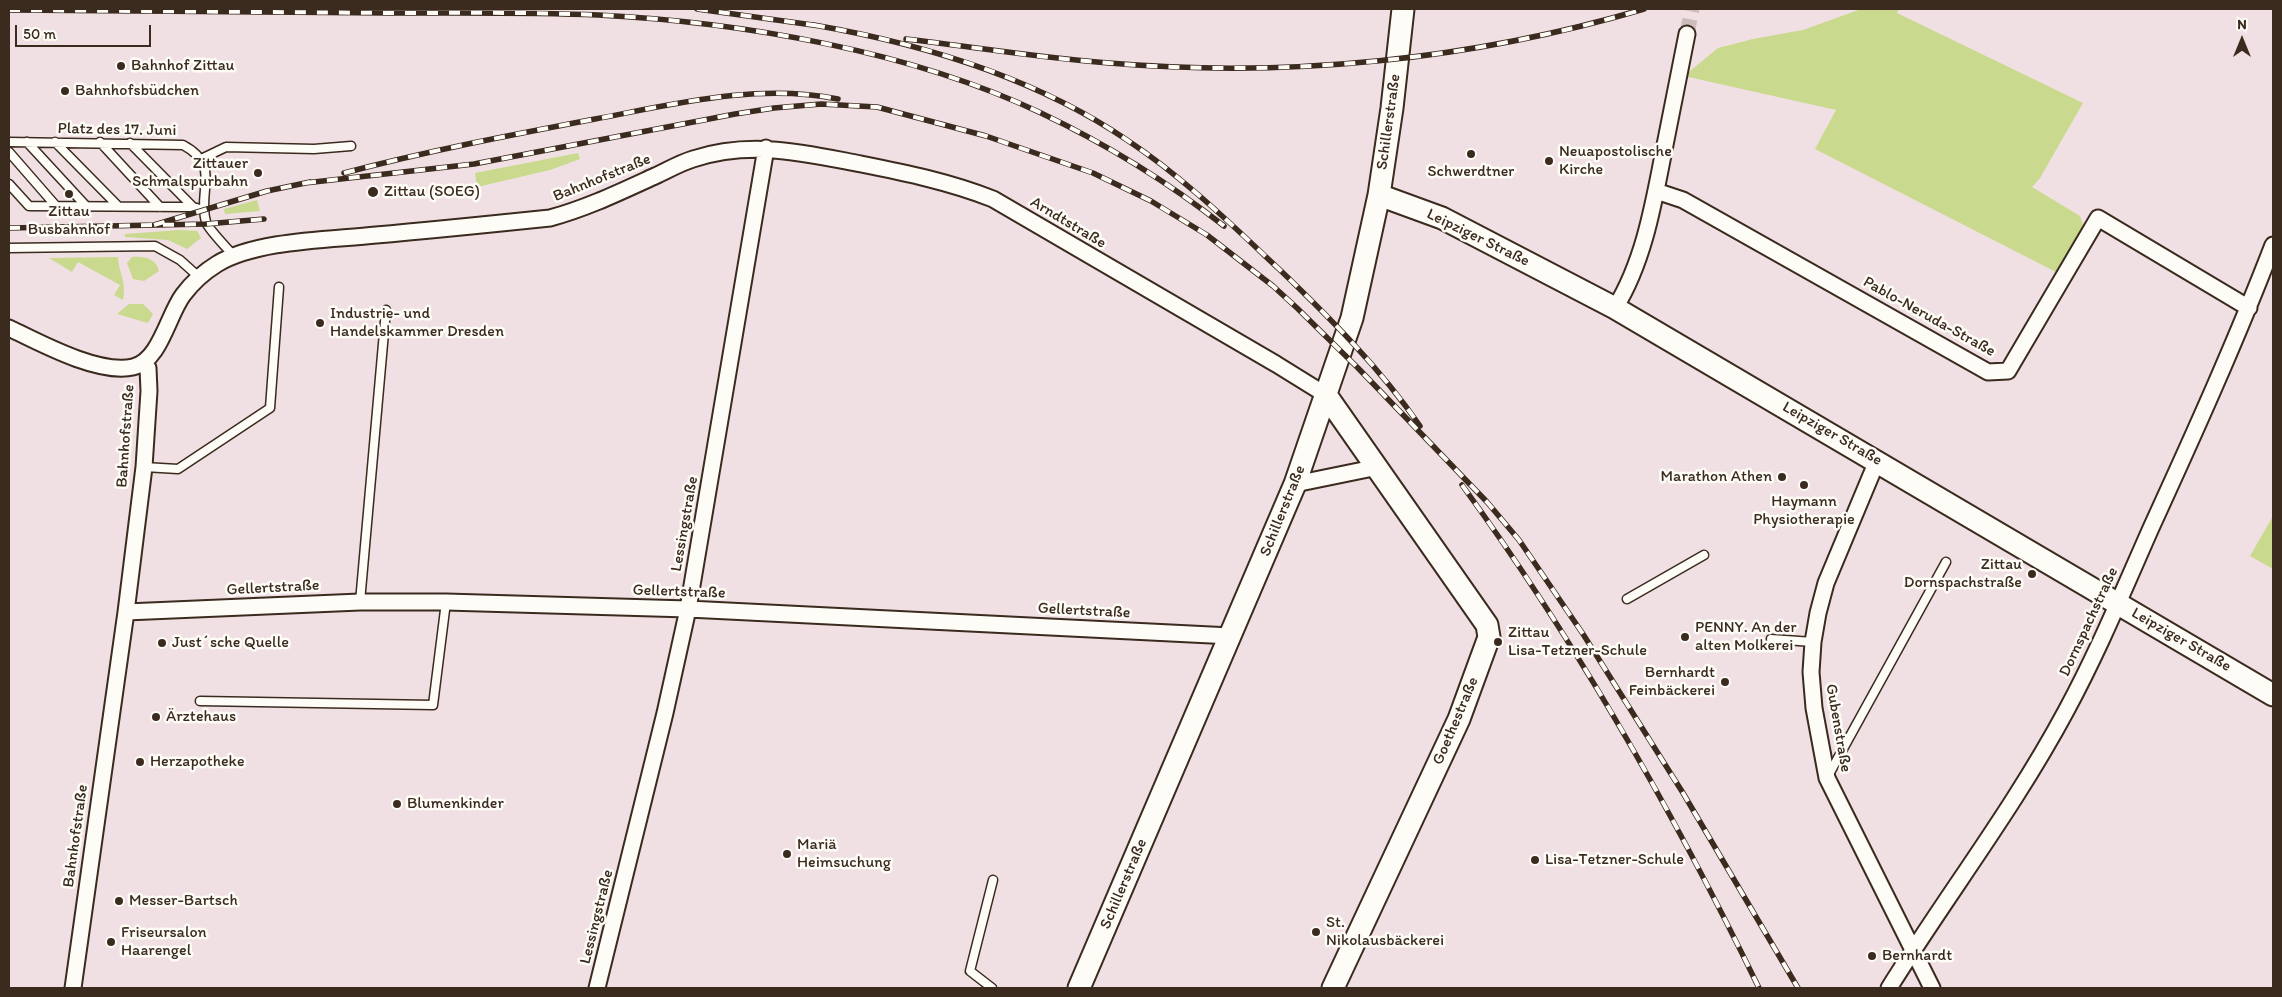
<!DOCTYPE html>
<html>
<head>
<meta charset="utf-8">
<style>
	body { margin:0 }
	#map { position:relative; width:2282px; height:997px; overflow:hidden; background:#f1e0e3; font-family:Itim,sans-serif }
	canvas { display:block }
	.frame { position:absolute; inset:0; border:10px solid #3b2a1e; pointer-events:none }
	.north { position:absolute; left:2217px; top:15px; width:50px; height:50px; -webkit-text-stroke:4px #fdfcf7; paint-order:stroke; rotate:0deg; font-size:14px; font-weight:700; line-height:20px; text-align:center; color:#3b2a1e }
	.north::after { content:''; display:block; margin:auto; width:18px; height:22px; background:#3b2a1e; clip-path:polygon(50% 0,100% 100%,50% 72%,0 100%) }
	.scale { position:absolute; left:15px; top:25px; width:136px; height:22px; box-sizing:border-box; border:2px solid #3b2a1e; border-top:0; padding-left:6px; font-size:15px; line-height:18px; white-space:nowrap; color:#3b2a1e; -webkit-text-stroke:4px #fdfcf7; paint-order:stroke }
</style>
</head>
<body>
<div id="map">
<canvas width="2282" height="997"></canvas>
<div class="frame"></div>
<div class="north">N</div>
<div class="scale">50 m</div>
</div>
<script>
const g = document.querySelector('canvas').getContext('2d');
g.lineJoin = 'round';
function fill(path, color) { g.fillStyle = color; g.fill(path, 'evenodd'); }
function trace(path, color, width, dash) { g.strokeStyle = color; g.lineWidth = width; g.lineCap = dash ? 'butt' : 'round'; g.setLineDash(dash || []); g.stroke(path); }
function drawText(font, color, halo, rows, align = 'center') {
  g.font = font + ' Itim,sans-serif'; g.lineWidth = 5; g.setLineDash([]); g.textBaseline = 'middle'; g.strokeStyle = halo; g.fillStyle = color; for (const [text, x, y, turn = 0] of rows) {
    g.save(); g.translate(x, y); g.rotate((+turn || 0) * Math.PI / 180); g.textAlign = isNaN(turn) ? turn : align; if (halo) g.strokeText(text, 0, 0); g.fillText(text, 0, 0); g.restore();
  }
}
const green = new Path2D(`
	M1861 9H1899L1897 13 2083 103 2040 178 2032 187 2080 216 2085 230 2058 273 1815 149 1836 110 1684 76 1718 48 1753 39 1803 30Z
	M578 153 580 159 550 170 477 187 475 173Z
	M257 200 260 211 225 214 224 209Z
	M179 230 197 231 201 238 187 249 168 240 125 237V234Z
	M118 257C119 274 127 283 123 300L114 295 120 285 78 262 72 272 49 258Z
	M132 257C144 256 156 258 159 271L144 281 133 279 127 263Z
	M129 304H143L153 314 148 323 117 314Z
	M2273 516V569L2250 556Z`);
const minorTunnel = new Path2D(`
	M1687 34 1692 9`);
const service = new Path2D(`
	M9 142 183 145C222 166 197 190 206 222 209 230 227 248 233 255
	M27 142 86 206
	M55 142 118 206
	M100 142 160 207
	M130 143 193 207
	M9 152 56 206
	M201 159 226 147 314 149 351 146
	M9 184 29 206 193 207 204 210
	M9 248 155 246 180 260 199 277
	M144 467 178 469 270 408 279 287
	M1627 599 1704 555
	M360 602 386 310
	M1771 639 1813 642
	M200 701 433 705 446 602
	M1828 776 1946 562
	M992 988 970 971 993 880`);
const minor = new Path2D(`
	M1656 191 1683 200 1988 372 2008 371 2098 218 2249 308
	M1615 308C1643 263 1653 207 1663 155 1671 115 1679 74 1687 34
	M9 328C40 343 99 375 133 367 160 361 168 315 183 295 192 283 204 272 217 264 257 240 329 240 376 235 434 230 492 224 550 218 587 208 620 192 655 176 668 170 680 163 693 159 752 140 803 153 861 164 906 173 950 182 993 199L1276 364 1326 395
	M1877 461 1826 583 1818 613 1813 642 1811 672 1814 708 1827 778 1932 988
	M1295 484 1378 467
	M126 612 360 602H446L688 609 1231 636
	M73 988 126 612 144 467 149 391 148 368 145 363
	M597 988 665 713 688 609 766 148
	M1889 988C1947 895 2014 808 2066 711 2098 652 2124 589 2151 528 2194 434 2236 341 2273 245`);
const secondary = new Path2D(`
	M1379 195 1442 218 1615 308 2273 695
	M1326 395 1487 625 1489 637 1459 719 1333 988
	M1079 988 1295 484 1352 318 1379 195 1392 108 1403 9`);
const rail = new Path2D(`
	M697 9 820 26
	M9 10C136 11 262 12 389 13 459 13 529 12 598 15 741 22 911 51 1041 113 1106 144 1168 182 1224 226
	M814 25C924 44 1034 77 1127 140 1183 177 1231 224 1279 269 1330 318 1380 368 1420 426
	M906 39C974 47 1041 58 1109 63 1288 78 1472 60 1644 9
	M344 173C427 151 511 135 595 119 675 104 757 83 838 99
	M305 183 474 164 735 114 774 108 821 104 877 107 986 136 1093 173 1151 201 1207 235 1273 286 1297 308 1358 368 1487 502 1519 540 1583 634 1683 793 1798 988
	M154 225 267 191 310 182
	M9 228 206 224 264 219
	M1462 485C1577 643 1674 813 1759 988`);
const markers = [
	[121,66,5,"#3b2a1e"],
	[65,91,5,"#3b2a1e"],
	[1471,154,5,"#3b2a1e"],
	[1549,161,5,"#3b2a1e"],
	[258,173,5,"#3b2a1e"],
	[373,192,6,"#3b2a1e"],
	[69,194,5,"#3b2a1e"],
	[320,323,5,"#3b2a1e"],
	[1782,477,5,"#3b2a1e"],
	[1804,485,5,"#3b2a1e"],
	[2032,574,5,"#3b2a1e"],
	[1685,637,5,"#3b2a1e"],
	[1498,642,5,"#3b2a1e"],
	[162,643,5,"#3b2a1e"],
	[1725,682,5,"#3b2a1e"],
	[156,717,5,"#3b2a1e"],
	[140,762,5,"#3b2a1e"],
	[397,804,5,"#3b2a1e"],
	[787,854,5,"#3b2a1e"],
	[1535,860,5,"#3b2a1e"],
	[119,901,5,"#3b2a1e"],
	[1316,932,5,"#3b2a1e"],
	[111,942,5,"#3b2a1e"],
	[1872,956,5,"#3b2a1e"]
];
const poiNames = [
	["Bahnhof Zittau",131,66],
	["Bahnhofsbüdchen",75,91],
	["Neuapostolische",1559,152],
	["Kirche",1559,170],
	["Zittauer",248,164,"right"],
	["Schmalspurbahn",248,182,"right"],
	["Schwerdtner",1471,172,"center"],
	["Zittau (SOEG)",384,192],
	["Zittau",69,212,"center"],
	["Busbahnhof",69,230,"center"],
	["Industrie- und",330,314],
	["Handelskammer Dresden",330,332],
	["Marathon Athen",1772,477,"right"],
	["Haymann",1804,502,"center"],
	["Physiotherapie",1804,520,"center"],
	["Zittau",2022,565,"right"],
	["Dornspachstraße",2022,583,"right"],
	["PENNY. An der",1695,628],
	["alten Molkerei",1695,646],
	["Zittau",1508,633],
	["Lisa-Tetzner-Schule",1508,651],
	["Just´sche Quelle",172,643],
	["Bernhardt",1715,673,"right"],
	["Feinbäckerei",1715,691,"right"],
	["Ärztehaus",166,717],
	["Herzapotheke",150,762],
	["Blumenkinder",407,804],
	["Mariä",797,845],
	["Heimsuchung",797,863],
	["Lisa-Tetzner-Schule",1545,860],
	["Messer-Bartsch",129,901],
	["St.",1326,923],
	["Nikolausbäckerei",1326,941],
	["Friseursalon",121,933],
	["Haarengel",121,951],
	["Bernhardt",1882,956]
];
const streetNames = [
	["Schillerstraße",1389,122,-82],
	["Platz des 17. Juni",117,130,1],
	["Bahnhofstraße",602,178,-22],
	["Arndtstraße",1068,223,31],
	["Leipziger Straße",1478,238,26],
	["Pablo-Neruda-Straße",1929,317,29],
	["Leipziger Straße",1832,434,30],
	["Bahnhofstraße",126,436,-86],
	["Schillerstraße",1283,511,-68],
	["Lessingstraße",685,524,-80],
	["Gellertstraße",273,588,-3],
	["Gellertstraße",679,592,2],
	["Gellertstraße",1084,611,3],
	["Dornspachstraße",2089,622,-65],
	["Leipziger Straße",2181,640,30],
	["Goethestraße",1456,721,-67],
	["Gubenstraße",1838,728,80],
	["Bahnhofstraße",76,836,-82],
	["Schillerstraße",1124,884,-67],
	["Lessingstraße",597,917,-76]
];
fill(green, '#c9d98d');
trace(minorTunnel, '#cdbcbc', 15, [15, 8]);
trace(service, '#3b2a1e', 11);
trace(minor, '#3b2a1e', 19);
trace(secondary, '#3b2a1e', 25);
trace(service, '#fdfcf7', 8);
trace(minor, '#fdfcf7', 15);
trace(secondary, '#fdfcf7', 21);
trace(rail, '#3b2a1e', 5.5);
trace(rail, '#fdfcf7', 4, [11]);
for (const [x, y, r, color] of markers) { const dot = new Path2D(); dot.arc(x, y, r, 0, 2 * Math.PI); g.fillStyle = color; g.fill(dot); trace(dot, '#fdfcf7', 2); }
drawText('16px', '#3b2a1e', '#fdfcf7', poiNames, 'left');
drawText('16px', '#3b2a1e', '#fdfcf7', streetNames);
</script>
</body>
</html>
